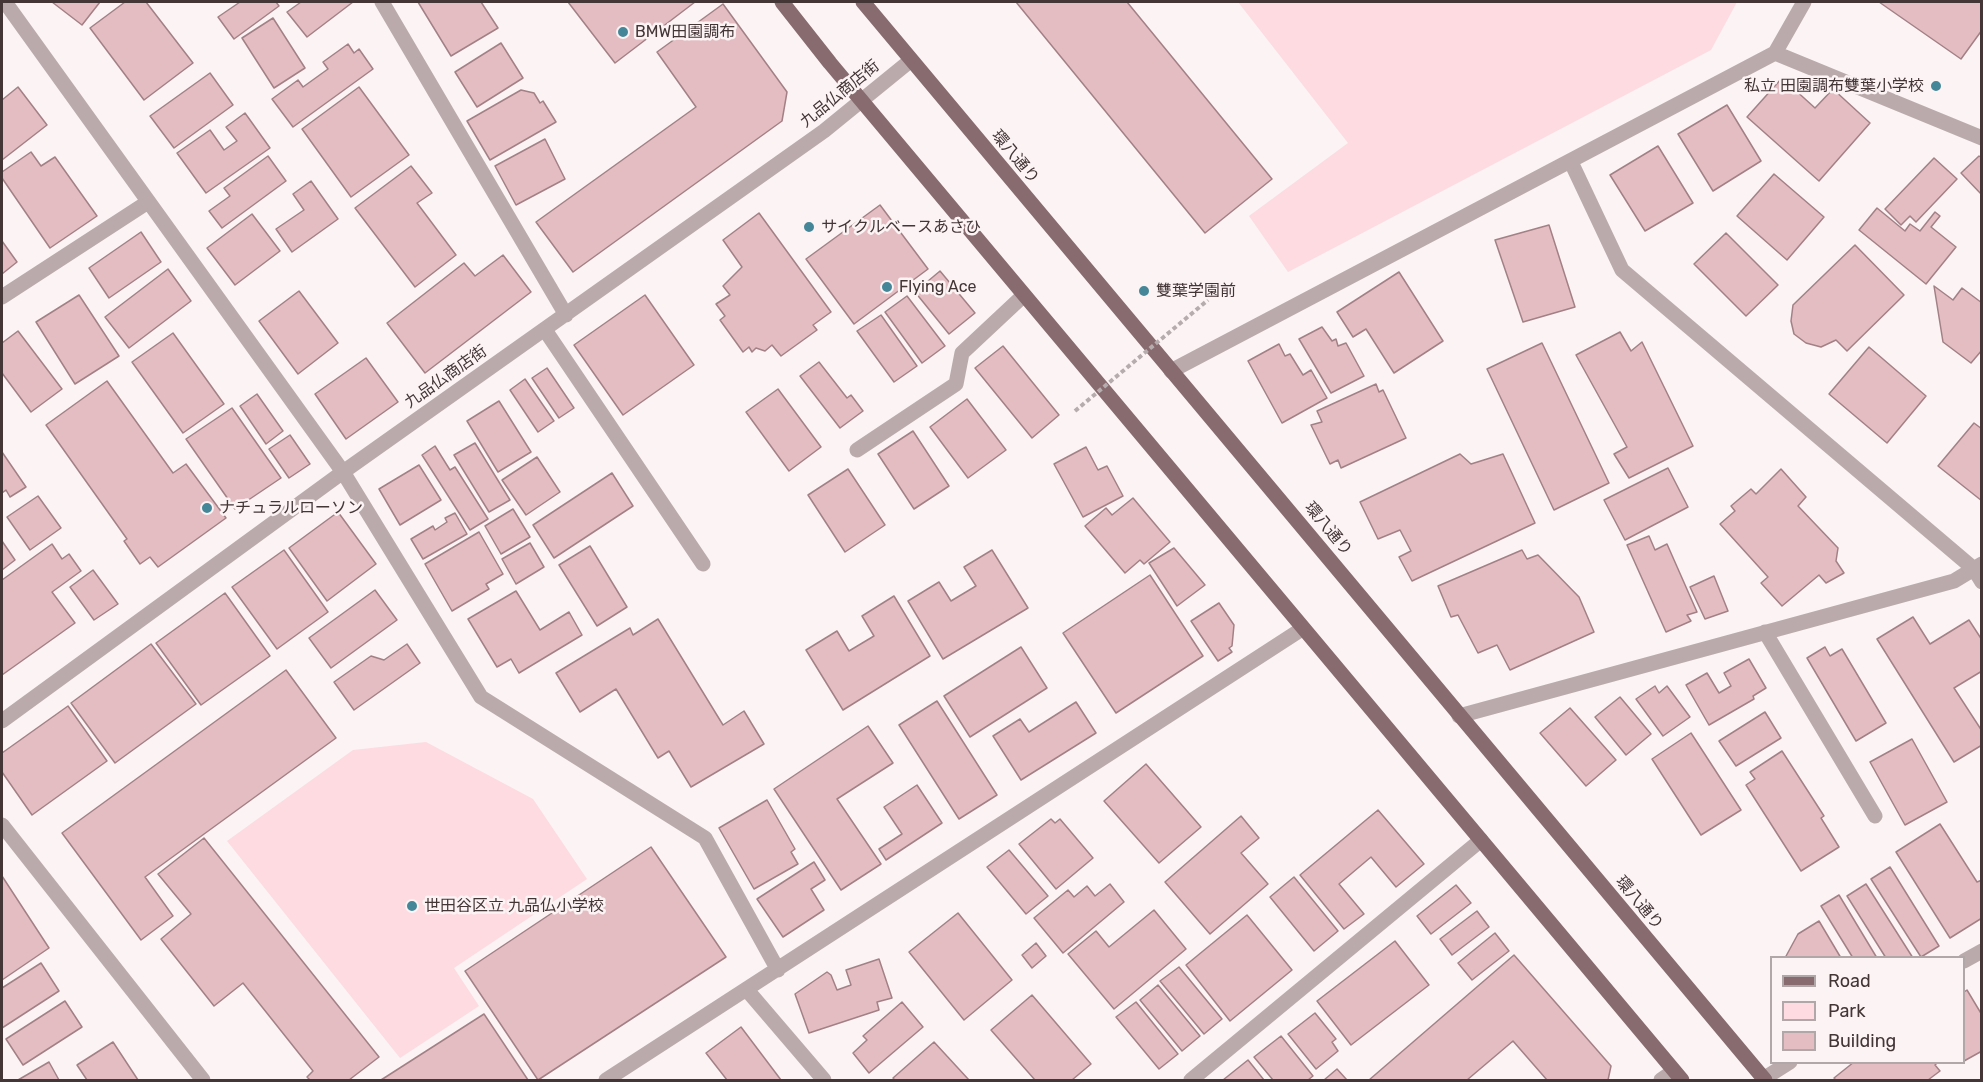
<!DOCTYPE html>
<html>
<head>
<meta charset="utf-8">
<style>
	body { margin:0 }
	#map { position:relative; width:1983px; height:1082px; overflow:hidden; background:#fbf3f4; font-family:Rubik,sans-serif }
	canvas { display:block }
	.frame { position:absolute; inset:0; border:3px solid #443537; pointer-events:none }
	.legend { position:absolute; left:1770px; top:956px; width:195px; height:108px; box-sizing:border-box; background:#fbf3f4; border:2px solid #b2a7a8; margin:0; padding:8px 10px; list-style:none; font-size:18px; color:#443537 }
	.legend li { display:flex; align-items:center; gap:12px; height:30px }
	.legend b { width:30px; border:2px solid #b2a7a8 }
</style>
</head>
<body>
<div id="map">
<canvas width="1983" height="1082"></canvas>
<div class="frame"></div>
<ul class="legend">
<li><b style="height:8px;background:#886b6f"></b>Road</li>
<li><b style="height:16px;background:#fddbe0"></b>Park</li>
<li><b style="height:16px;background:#e3bdc2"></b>Building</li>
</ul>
</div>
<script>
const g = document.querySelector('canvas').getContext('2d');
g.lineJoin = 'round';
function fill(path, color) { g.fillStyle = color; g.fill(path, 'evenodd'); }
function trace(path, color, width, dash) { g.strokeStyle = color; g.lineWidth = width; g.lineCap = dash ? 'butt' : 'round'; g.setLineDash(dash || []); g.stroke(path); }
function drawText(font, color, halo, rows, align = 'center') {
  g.font = font + ' Rubik,"Noto Sans JP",sans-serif'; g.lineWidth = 5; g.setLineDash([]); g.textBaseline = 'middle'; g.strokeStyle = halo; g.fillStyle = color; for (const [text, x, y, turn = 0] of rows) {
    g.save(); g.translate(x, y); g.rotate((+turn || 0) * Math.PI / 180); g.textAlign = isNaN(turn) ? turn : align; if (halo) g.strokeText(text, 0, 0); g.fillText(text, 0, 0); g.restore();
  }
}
const green = new Path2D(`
	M1238 2H1737L1711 50 1288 272 1249 216 1348 143Z
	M426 742 533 799 587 879 454 968 479 1006 400 1058 227 841 353 750Z`);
const building = new Path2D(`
	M52 2H100L82 25Z
	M125 2H146L193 63 144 100 90 28Z
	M240 2H276L279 6 234 39 218 17Z
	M301 2H353L307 37 287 12Z
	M418 2H481L498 28 451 56Z
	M568 2H695L615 63Z
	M1016 2H1127L1272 179 1205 233Z
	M1879 2H1982V30L1961 59Z
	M723 4 787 92 782 121 573 272 536 222 696 107 657 52Z
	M273 18 305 68 274 88 242 38Z
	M501 43 523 78 477 107 455 72Z
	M348 44 354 53 359 49 373 69 293 127 272 99 298 80 303 87 328 69 323 62Z
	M210 73 233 105 174 148 150 116Z
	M1782 78 1815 108 1833 89 1870 123 1819 181 1747 117Z
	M18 87 47 125 2 160V100Z
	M359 87 409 155 351 197 302 129Z
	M521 90 534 93 540 103 543 101 556 122 490 160 467 121Z
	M1727 105 1761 161 1713 191 1678 134Z
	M245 113 270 148 206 193 177 153 210 130 224 150 237 141 226 127Z
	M545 139 565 179 516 205 495 166Z
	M1658 146 1693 203 1645 231 1610 175Z
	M31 152 41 166 55 157 97 216 50 248 2 178V172Z
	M268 156 286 181 222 228 209 211 230 196 224 188Z
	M1979 156 1982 158V195L1961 173Z
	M1934 158 1957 179 1916 222 1910 216 1901 225 1885 209Z
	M411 166 432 193 417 203 456 255 415 287 355 208Z
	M1774 174 1824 217 1787 260 1737 216Z
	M311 181 338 219 292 252 276 229 304 210 293 194Z
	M880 205 928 269 854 324 806 259Z
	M1877 208 1905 231 1910 224 1920 231 1935 212 1940 216 1931 227 1956 247 1926 284 1859 230Z
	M759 213 831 312 813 325 817 330 781 356 772 345 765 351 756 348 752 352 749 347 743 352 720 320 725 316 716 304 730 295 723 286 742 267 723 240Z
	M252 214 280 251 235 285 207 248Z
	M1549 225 1575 307 1523 322 1495 240Z
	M141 232 161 262 109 298 89 268Z
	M1726 233 1778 285 1746 316 1694 264Z
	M2 241 17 262 2 274Z
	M1855 245 1904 295 1847 351 1836 340 1821 347 1806 343 1794 334 1791 321 1793 305Z
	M503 255 531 292 425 373 387 323 464 263 475 276Z
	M168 269 191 301 129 348 105 317Z
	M940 271 975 313 949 334 915 292Z
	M1399 272 1443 341 1394 373 1366 329 1353 337 1337 312Z
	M1934 286 1953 300 1962 288 1982 303V350L1971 363 1943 342Z
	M299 291 338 343 298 374 259 321Z
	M79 295 119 356 75 384 36 322Z
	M645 295 694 365 623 415 574 345Z
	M907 296 945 346 922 363 885 312Z
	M881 315 917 366 894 382 857 331Z
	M1322 327 1332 341 1336 339 1338 346 1346 343 1364 376 1331 393 1299 339Z
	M18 331 62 389 31 412 2 373V343Z
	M1620 332 1631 351 1642 342 1693 446 1629 478 1614 454 1627 447 1576 355Z
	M173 333 224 404 183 433 132 362Z
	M1542 343 1609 483 1554 510 1487 369Z
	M1279 344 1285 356 1290 354 1303 375 1311 370 1327 398 1282 423 1248 361Z
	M1003 346 1059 415 1032 438 975 368Z
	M1869 347 1926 396 1887 443 1829 394Z
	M366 358 398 402 346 439 315 394Z
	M819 362 847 398 851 395 863 411 840 428 800 376Z
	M547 368 574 408 559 418 532 378Z
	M525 379 554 421 538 432 510 390Z
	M107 381 173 473 186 464 226 518 158 567 150 557 140 564 124 541 127 539 46 425Z
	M1376 384 1379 392 1383 390 1406 438 1341 468 1338 460 1330 464 1311 425 1322 422 1317 411Z
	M778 389 821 447 789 471 746 412Z
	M257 394 283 431 266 444 240 406Z
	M967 399 1006 450 968 478 930 427Z
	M499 401 531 452 498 472 467 421Z
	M232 408 281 478 235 509 186 439Z
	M1974 423 1982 429V501L1938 466Z
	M913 431 949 486 914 509 878 454Z
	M290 435 310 464 289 478 269 449Z
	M475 443 510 500 489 512 454 455Z
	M435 446 450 470 455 467 488 519 470 530 422 455Z
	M1086 447 1098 470 1107 466 1123 496 1083 517 1054 464Z
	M2 452 26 487 10 497 6 490 2 493Z
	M1460 454 1471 464 1503 454 1535 523 1412 581 1399 557 1411 551 1400 530 1378 539 1360 502Z
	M537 457 560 492 526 515 502 480Z
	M419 465 441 500 400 525 379 489Z
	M1668 468 1688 507 1625 540 1604 500Z
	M848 469 885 525 845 552 808 495Z
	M1781 469 1806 497 1798 506 1838 548 1836 561 1844 573 1826 583 1819 575 1782 606 1761 583 1768 577 1720 524 1735 511 1731 506 1751 489 1756 494Z
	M612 473 633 506 554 558 533 525Z
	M38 496 61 528 30 550 7 517Z
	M1133 498 1170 542 1144 564 1140 560 1125 573 1085 526 1106 508 1112 515Z
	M513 509 530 537 501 554 485 526Z
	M338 512 376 564 327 601 289 548Z
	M455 513 467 534 423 559 411 539 433 526 435 530 447 522 445 518Z
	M479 532 503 574 486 584 489 589 452 611 425 564Z
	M1649 536 1655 550 1667 544 1697 612 1687 615 1691 621 1666 632 1627 545Z
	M2 541 15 560 2 570Z
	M530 543 544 567 516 584 502 559Z
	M52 544 62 559 69 554 81 571 52 592 75 623 2 675V580Z
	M590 546 627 607 597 626 559 565Z
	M1174 548 1205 585 1177 606 1149 563Z
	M284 550 328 612 277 649 232 587Z
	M992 550 1028 608 943 659 908 601 939 582 951 601 976 586 964 567Z
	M1522 550 1527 559 1538 555 1579 597 1594 632 1510 670 1497 645 1478 653 1458 615 1451 617 1438 586Z
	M93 570 118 604 94 620 70 587Z
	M1150 575 1203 656 1116 713 1063 633Z
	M1714 576 1728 611 1705 619 1690 587Z
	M375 590 397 620 331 668 309 638Z
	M516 591 540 630 569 612 582 635 519 673 511 659 497 667 468 619Z
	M225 593 270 656 201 705 156 643Z
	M894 596 930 656 843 710 806 650 837 631 849 651 874 636 862 616Z
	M1219 603 1234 625 1232 646 1229 648 1232 652 1218 661 1191 621Z
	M1913 617 1930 644 1969 620 1982 640V671L1954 688 1982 731V745L1954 762 1877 639Z
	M658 619 723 725 744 711 764 744 691 787 669 751 658 758 616 689 580 712 556 673 630 628 633 635Z
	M151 644 196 704 115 763 71 703Z
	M407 644 420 663 354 710 334 682 371 656 384 660Z
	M1021 647 1047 688 970 737 944 696Z
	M1825 647 1830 656 1842 649 1886 723 1856 741 1807 658Z
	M1749 659 1766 688 1753 696 1754 699 1709 725 1686 685 1707 673 1719 693 1731 686 1724 673Z
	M286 670 336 738 145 877 173 916 141 940 62 833Z
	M1655 686 1659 693 1667 686 1690 717 1663 736 1636 699Z
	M1620 697 1651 734 1626 755 1595 717Z
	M937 701 997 795 959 819 899 725Z
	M1076 702 1096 733 1021 780 993 736 1020 719 1029 732Z
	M68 706 107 761 32 815 2 772V753Z
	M1570 708 1616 760 1586 786 1540 733Z
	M1765 712 1781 738 1736 766 1719 741Z
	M868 726 893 763 837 799 881 864 841 890 774 789Z
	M1691 733 1741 810 1701 835 1652 759Z
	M1912 739 1947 802 1905 825 1870 762Z
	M1782 751 1824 816 1821 818 1839 847 1801 871 1746 785 1755 779 1750 772Z
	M1146 764 1201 827 1159 863 1104 801Z
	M917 785 942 823 886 860 879 849 902 834 884 807Z
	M767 800 795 849 791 852 798 864 754 889 719 828Z
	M1378 810 1424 864 1396 887 1371 857 1339 884 1364 914 1344 929 1300 875Z
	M1241 816 1259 838 1241 853 1268 884 1210 934 1165 882Z
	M1051 819 1055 823 1060 819 1093 858 1056 889 1019 844Z
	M1940 824 1977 882 1982 880V918L1950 938 1896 852Z
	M204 838 379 1057 349 1080H310L307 1077 313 1071 243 983 214 1006 161 939 191 914 158 874Z
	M651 847 726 957 538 1080 465 971Z
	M1009 850 1048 896 1026 914 987 867Z
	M814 862 825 880 811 889 824 910 783 937 757 899Z
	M1890 867 1939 946 1921 957 1871 879Z
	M2 876 49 948 2 980Z
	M1294 877 1338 931 1314 951 1270 897Z
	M1110 884 1124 902 1063 953 1034 918 1068 890 1074 897 1087 886 1095 896Z
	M1866 884 1913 958H1886L1847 896Z
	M1456 885 1471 903 1431 934 1417 916Z
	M1839 895 1877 958H1853L1821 906Z
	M1154 910 1186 949 1114 1009 1068 954 1096 931 1109 947Z
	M1477 911 1489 927 1452 955 1440 939Z
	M958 913 1012 980 964 1020 909 952Z
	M1247 915 1292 970 1230 1021 1186 965Z
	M1819 921 1841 958H1785L1798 934Z
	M1495 933 1509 951 1472 980 1458 963Z
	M1395 941 1429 985 1351 1045 1317 1001Z
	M1036 943 1046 956 1032 968 1022 955Z
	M1514 955 1611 1066 1608 1080H1547L1513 1041 1467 1080H1369Z
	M879 959 892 998 877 1002 879 1010 809 1033 795 994 827 972 831 975 837 990 851 985 846 970Z
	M41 963 59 991 2 1028V988Z
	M1179 967 1222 1019 1204 1034 1160 981Z
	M1158 985 1200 1036 1182 1051 1140 1000Z
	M1967 990 1982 1015V1051L1964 1061V992Z
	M1032 995 1091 1064 1072 1080H1035L991 1030Z
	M65 1001 82 1027 23 1065 6 1039Z
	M902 1002 923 1027 869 1073 853 1053 867 1040 863 1036Z
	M1136 1002 1178 1054 1159 1069 1116 1017Z
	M1315 1013 1336 1039 1332 1042 1338 1051 1316 1069 1288 1034Z
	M484 1014 528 1080H381Z
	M741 1027 781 1080H727L706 1053Z
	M1281 1036 1313 1076 1308 1080H1273L1254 1057Z
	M113 1042 138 1080H87L77 1065Z
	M934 1042 969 1080H895L893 1078Z
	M1248 1060 1264 1080H1223Z
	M49 1062 59 1080H18Z
	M1854 1062H1938L1935 1065 1940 1071 1928 1080H1836L1834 1078Z
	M1337 1069 1347 1080H1324Z`);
const minor = new Path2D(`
	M5 2 343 472 481 697 705 838 778 970
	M382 2 566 315
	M1775 53 1982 138
	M1571 162 1622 270 1974 569 1982 582
	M2 297 148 202
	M545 330 703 564
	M1171 371 1775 53 1804 2
	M857 450 956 384 962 353 1024 295
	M1765 632 1875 816
	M1459 716 1954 581 1982 564
	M2 721 343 472 824 131 910 61
	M2 825 203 1080
	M1964 961 1982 951
	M747 990 824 1080
	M1763 1079 1790 1062
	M606 1080 1302 629
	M1191 1080 1481 840
	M1661 1080 1674 1071`);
const major = new Path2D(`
	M782 2 830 63 1682 1080
	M863 2 1765 1080`);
const pathBridge = new Path2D(`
	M1075 411 1208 300`);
const markers = [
	[623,32,6,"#458798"],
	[1936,86,6,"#458798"],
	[809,227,6,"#458798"],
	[887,287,6,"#458798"],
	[1144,291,6,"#458798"],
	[207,508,6,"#458798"],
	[412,906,6,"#458798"]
];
const poiNames = [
	["BMW田園調布",635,32],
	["私立 田園調布雙葉小学校",1924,86,"right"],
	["サイクルベースあさひ",821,227],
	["Flying Ace",899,287],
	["雙葉学園前",1156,291],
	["ナチュラルローソン",219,508],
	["世田谷区立 九品仏小学校",424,906]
];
const streetNames = [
	["九品仏商店街",840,94,-39],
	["環八通り",1015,157,50],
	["九品仏商店街",446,377,-35],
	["環八通り",1328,529,50],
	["環八通り",1639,903,50]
];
fill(green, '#fddbe0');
fill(building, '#e3bdc2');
trace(building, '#a38085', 1.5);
trace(minor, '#baaaac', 15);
trace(major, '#886b6f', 15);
trace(pathBridge, '#b7acad', 4, [4.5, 3]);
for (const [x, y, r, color] of markers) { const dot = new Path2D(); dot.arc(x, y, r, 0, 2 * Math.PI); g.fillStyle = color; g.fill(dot); trace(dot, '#fbf3f4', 2); }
drawText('16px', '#443537', '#fbf3f4', poiNames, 'left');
drawText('16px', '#443537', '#fbf3f4', streetNames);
</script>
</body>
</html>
